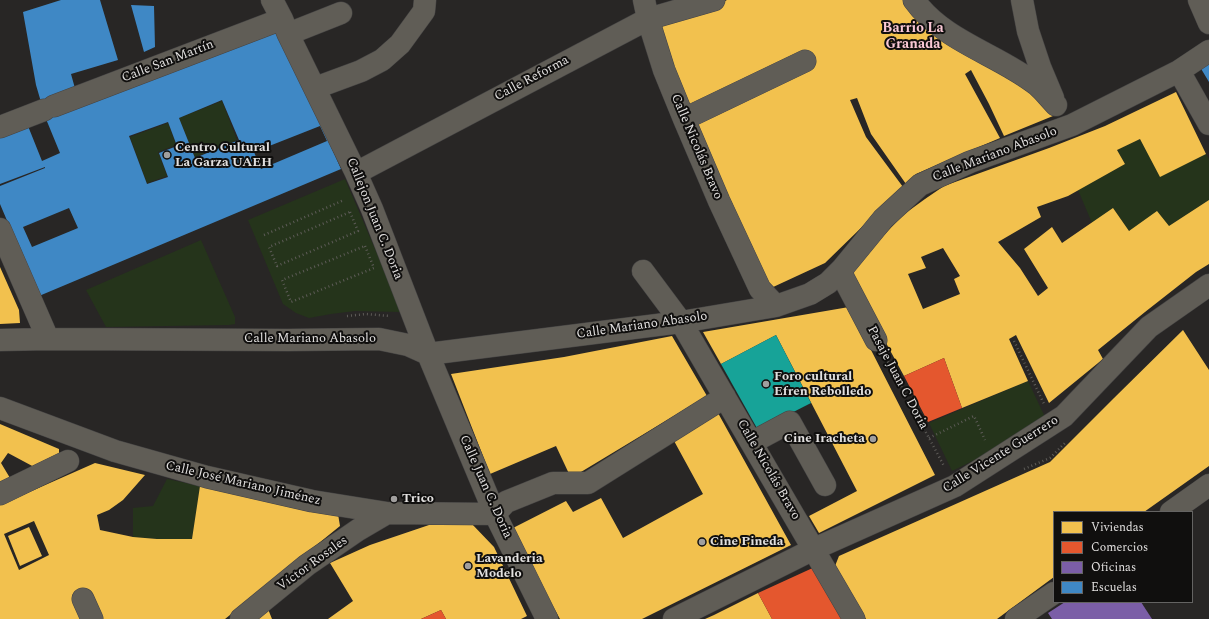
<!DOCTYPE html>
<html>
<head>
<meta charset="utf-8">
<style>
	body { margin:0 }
	#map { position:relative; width:1209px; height:619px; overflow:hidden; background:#282625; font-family:Spectral,serif }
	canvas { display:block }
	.legend { position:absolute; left:1053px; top:511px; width:140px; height:92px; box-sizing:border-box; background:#100f0e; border:1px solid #646362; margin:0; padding:5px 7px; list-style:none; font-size:12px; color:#e2e0df }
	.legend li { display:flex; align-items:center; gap:8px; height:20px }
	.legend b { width:20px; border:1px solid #646362 }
</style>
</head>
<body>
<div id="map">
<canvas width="1209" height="619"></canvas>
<ul class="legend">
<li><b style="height:11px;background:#f2c14e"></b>Viviendas</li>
<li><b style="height:11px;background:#e4572e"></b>Comercios</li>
<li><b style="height:11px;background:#7b5ea7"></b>Oficinas</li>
<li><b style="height:11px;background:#3f88c5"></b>Escuelas</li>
</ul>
</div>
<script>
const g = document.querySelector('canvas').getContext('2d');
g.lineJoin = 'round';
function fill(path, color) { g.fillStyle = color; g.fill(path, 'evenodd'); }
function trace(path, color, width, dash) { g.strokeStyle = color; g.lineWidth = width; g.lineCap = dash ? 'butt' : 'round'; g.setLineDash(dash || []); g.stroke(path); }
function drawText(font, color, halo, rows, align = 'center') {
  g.font = font + ' Spectral,serif'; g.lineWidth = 4; g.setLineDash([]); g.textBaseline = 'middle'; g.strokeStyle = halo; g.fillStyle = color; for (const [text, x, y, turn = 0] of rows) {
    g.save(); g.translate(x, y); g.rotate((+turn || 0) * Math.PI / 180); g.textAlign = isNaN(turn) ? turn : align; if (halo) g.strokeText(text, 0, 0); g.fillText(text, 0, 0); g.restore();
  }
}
const green = new Path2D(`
	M222 101 237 140 195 157 179 118Z
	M168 123 176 145 158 152 167 176 147 183 130 137Z
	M1140 139 1160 176 1206 154 1209 159V200L1169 226 1129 231 1113 208 1092 223 1078 190 1125 164 1117 150Z
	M345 179 402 312 355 311 331 314 309 318 296 313 283 304 248 220Z
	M201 240 235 317V324L229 325 106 327 86 290Z
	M1028 381 1045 417 999 448 952 471 929 423Z
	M167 479 200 486 192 539H157L133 537V508L153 506Z`);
const homes = new Path2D(`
	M727 0H910L1033 86 1053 116 1004 136 989 104 971 70 965 74 1000 138 916 174 906 184 871 134 857 98 850 100 866 137 903 187 825 263 771 288 686 114 657 28 715 6Z
	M1176 92 1206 154 1160 177 1140 139 1117 150 1125 164 1068 196 1037 207 1041 217 998 242 1020 268 1038 296 1048 288 1024 249 1052 227 1062 243 1113 208 1129 231 1157 211 1169 226 1209 200V264L1196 272 1145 312 1098 350 1103 359 1049 403 1016 335 1009 339 1028 381 962 408 944 358 904 376 848 273 903 215 925 199 944 186 1049 148 1105 126ZM943 248 960 276 954 279 960 294 923 309 908 274 926 268 921 257Z
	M0 267 19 310 20 323 0 324Z
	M849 307 935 475 819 533 809 516 857 491 776 335 721 364 703 332Z
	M1183 330 1209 370V466L1144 512H1054V577L997 619H866L835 566 839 556 1050 462 1114 398Z
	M672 336 707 396 571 478 556 446 490 474 451 374 564 357Z
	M718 413 749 469 791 545 642 619H560L539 582 513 528 566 501 573 512 601 498 623 538 703 494 673 439Z
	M0 424 59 449V456L36 468 8 453 1 463 10 478 0 484Z
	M95 463 145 475 123 500 109 510 97 515 100 530 133 537 157 539H192L200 486 338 514 340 526 225 619H99L85 588 72 595 84 619H0V505ZM34 521 49 555 19 570 4 534Z
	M471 523 494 547 527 616 521 619H446L441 610 421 619H328L353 601 330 563 370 545 429 525Z
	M29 527 42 556 20 566 8 536Z
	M758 593 772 619H705L714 615Z
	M268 609 272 619H256Z`);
const shops = new Path2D(`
	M944 358 962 408 928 422 904 376Z
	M817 566 847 619H772L758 593Z
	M441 610 446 619H421Z`);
const offices = new Path2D(`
	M1065 602H1141L1152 619H1052L1048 613Z`);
const schools = new Path2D(`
	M61 0H100L118 60 71 74 76 92 278 27 341 169 39 296 0 204V186L45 168V167L0 184V138L28 126 42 161 60 153 46 119 36 85 23 12ZM222 100 239 140 195 158 179 118ZM168 122 177 146 159 153 168 177 147 184 129 136ZM320 126 327 141 261 169 254 152ZM69 208 78 228 32 247 23 227Z
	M131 5 154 6 155 47 144 52Z
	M1209 62V82L1200 67Z`);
const public = new Path2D(`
	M776 335 811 403 758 430 721 364Z`);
const path = new Path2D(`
	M350 212 358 231 277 266 269 247Z
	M264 235 344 200
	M365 246 374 268 291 302 282 280Z
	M347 316 366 314 390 316
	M1014 341 1044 404
	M886 358 944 466
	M929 438 974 416 985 440
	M1024 469 1050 458 1065 443`);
const minor = new Path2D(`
	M272 0 282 19 288 34 356 173 372 209 428 354 495 514 547 619
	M644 0 648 19 664 70 684 119 719 201 760 289 776 306
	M914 0C944 42 998 54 1037 85 1044 91 1050 99 1056 105
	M1022 0 1028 31 1040 67 1053 98
	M1199 0 1209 23
	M288 34 341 13
	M1179 71 1209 124
	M315 88 361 71 382 60 400 44 424 11 425 0
	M54 106 282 19
	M684 119 805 61
	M0 127 44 110
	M356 173 648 19 714 0
	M0 229 48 339
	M842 269 843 277 876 340
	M643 271 681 322 854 619
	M0 340 48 339 288 340 379 339 408 345 428 354 681 322 776 306 810 294 828 283 842 269 883 219 920 185 970 162 1072 125 1179 71 1209 51
	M0 408 115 451 207 477 312 501 387 513 495 514 506 502 553 483H588L725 397
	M751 441 762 437 790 422 825 485
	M0 494 68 461
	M1171 512 1209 485
	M83 599 92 619
	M241 619 307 565 358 530 387 513
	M674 619 814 549 955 486 1064 416 1149 327 1209 285
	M1016 619 1054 593`);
const markers = [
	[167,155,4,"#a19f9e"],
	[766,384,4,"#a19f9e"],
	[873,439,4,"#a19f9e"],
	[394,499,4,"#a19f9e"],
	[702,542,4,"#a19f9e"],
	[468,566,4,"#a19f9e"]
];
const streetNames = [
	["Calle San Martín",168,62,-21],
	["Calle Reforma",532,79,-28],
	["Calle Nicolás Bravo",696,147,67],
	["Calle Mariano Abasolo",995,155,-21],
	["Callejon Juan C. Doria",374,219,68],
	["Calle Mariano Abasolo",642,326,-8],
	["Calle Mariano Abasolo",310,339],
	["Pasaje Juan C Doria",897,378,62],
	["Calle Vicente Guerrero",1001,455,-32],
	["Calle Nicolás Bravo",768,470,60],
	["Calle José Mariano Jiménez",243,484,13],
	["Calle Juan C. Doria",485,487,66],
	["Víctor Rosales",313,564,-36]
];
const poiNames = [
	["Centro Cultural",175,148],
	["La Garza UAEH",175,163],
	["Foro cultural",774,377],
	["Efren Rebolledo",774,392],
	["Cine Iracheta",865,439,"right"],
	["Trico",402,499],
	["Cine Pineda",710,542],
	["Lavanderia",476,559],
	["Modelo",476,574]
];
const neighbourhoodNames = [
	["Barrio La",913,29],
	["Granada",913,45]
];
fill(green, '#25341b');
fill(homes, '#f2c14e');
fill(shops, '#e4572e');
fill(offices, '#7b5ea7');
fill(schools, '#3f88c5');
fill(public, '#17a398');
trace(minor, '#454444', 23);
trace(path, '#5e5c58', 2.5, [1, 3]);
trace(minor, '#605d56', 22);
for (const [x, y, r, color] of markers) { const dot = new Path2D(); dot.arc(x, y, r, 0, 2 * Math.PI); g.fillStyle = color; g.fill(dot); trace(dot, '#100f0e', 1.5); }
drawText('13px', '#e2e0df', '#100f0e', streetNames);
drawText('bold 13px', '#e2e0df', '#100f0e', poiNames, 'left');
drawText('bold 14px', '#fac8d5', '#100f0e', neighbourhoodNames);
</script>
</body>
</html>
